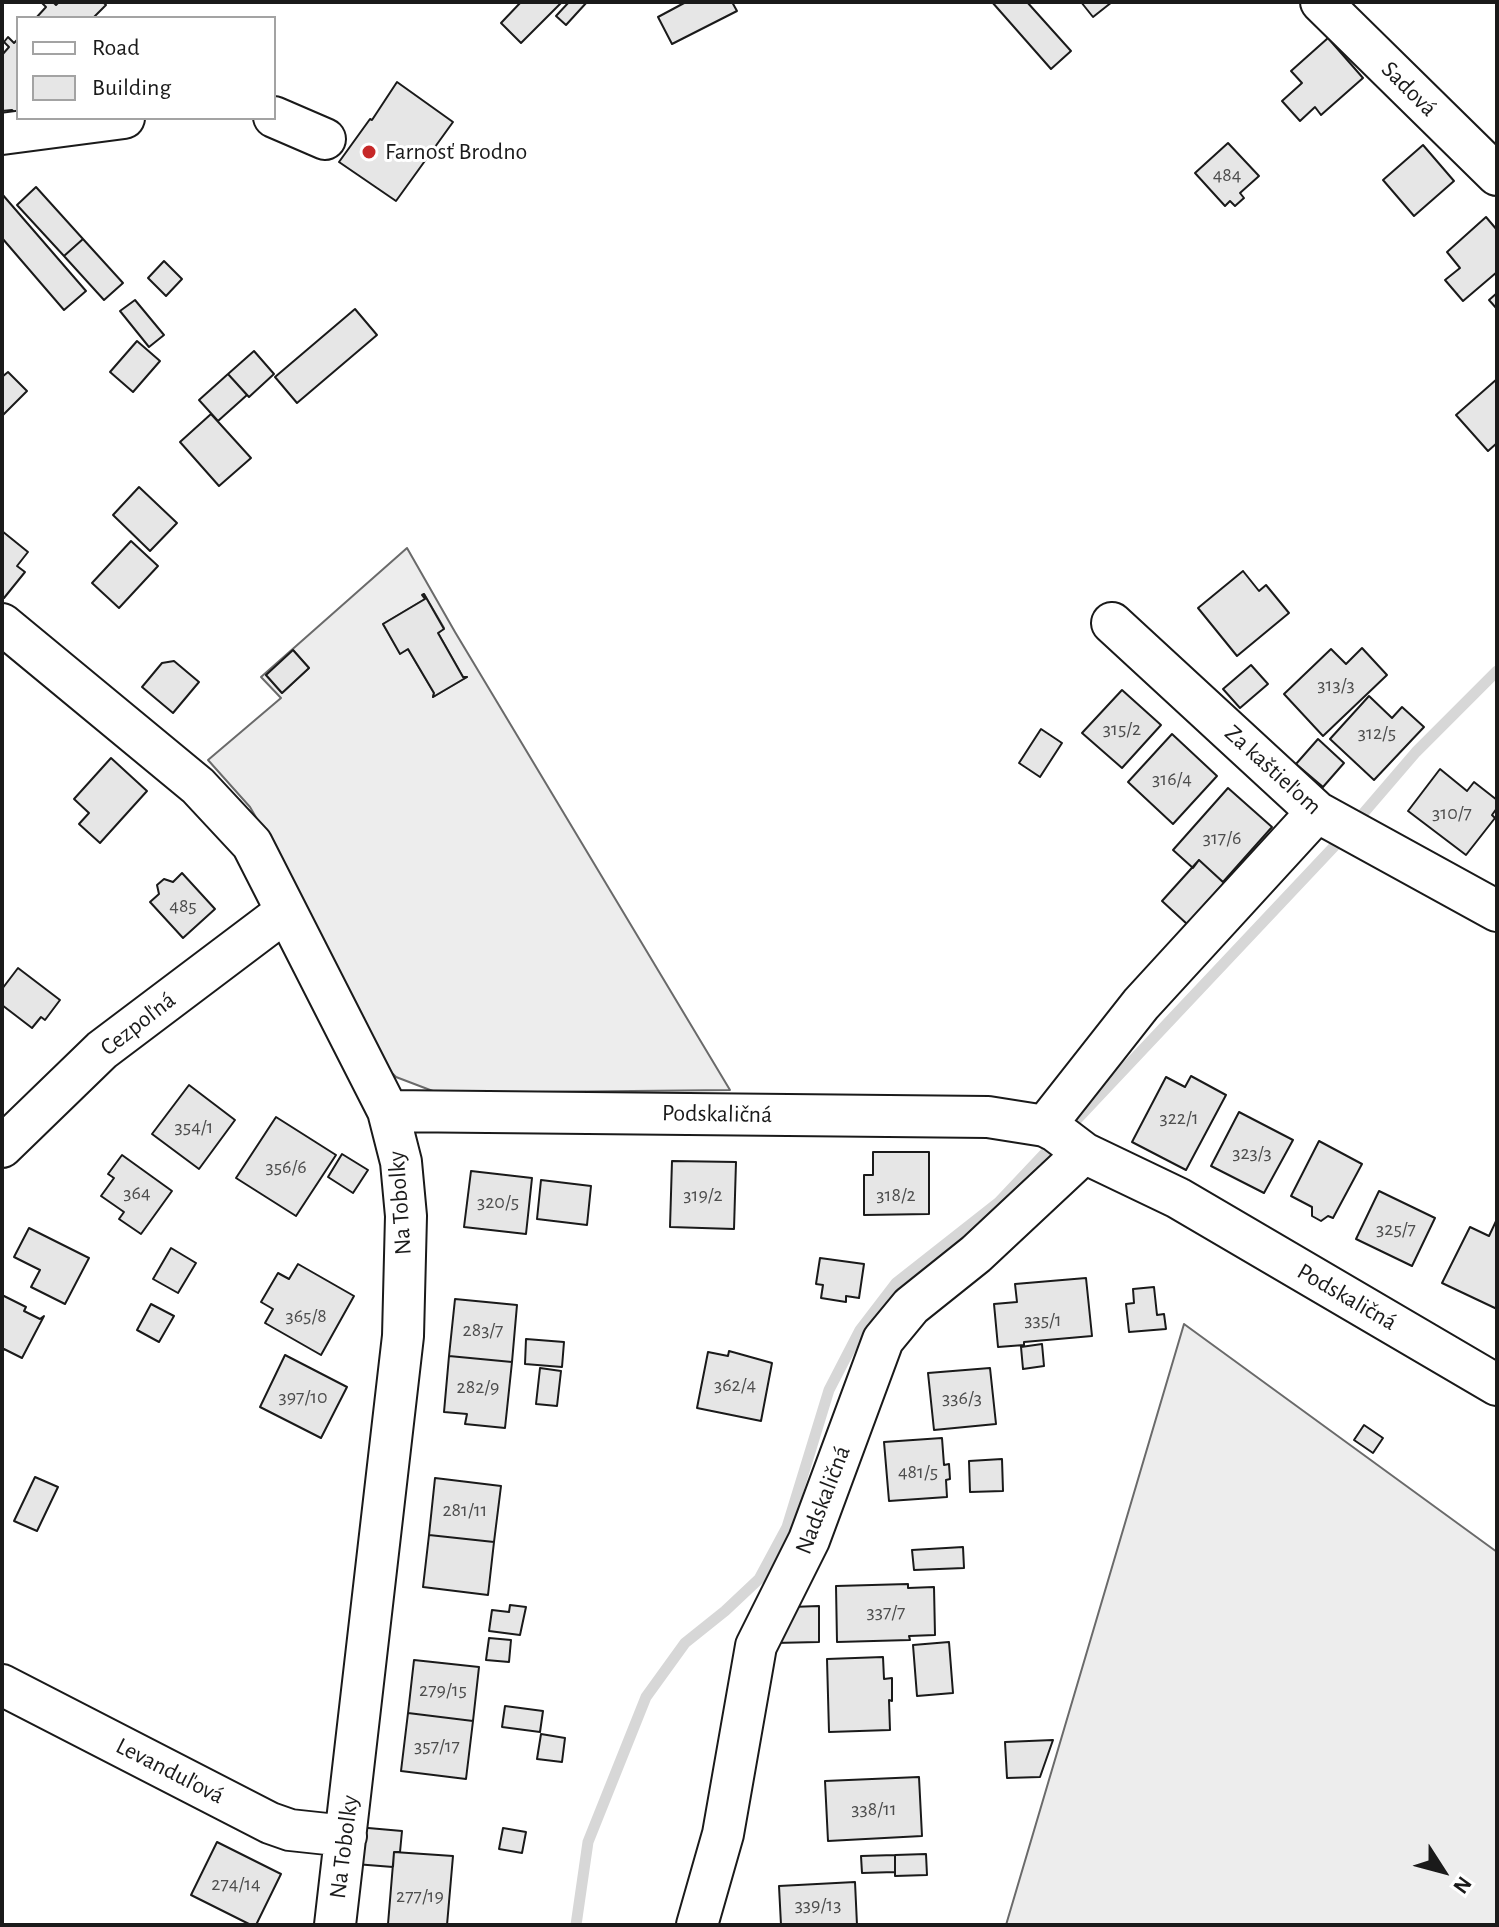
<!DOCTYPE html>
<html>
<head>
<meta charset="utf-8">
<style>
	body { margin:0 }
	#map { position:relative; width:1499px; height:1927px; overflow:hidden; background:#fff; font-family:"Alegreya Sans",sans-serif }
	canvas { display:block }
	.frame { position:absolute; inset:0; border:4px solid #1a1a1a; pointer-events:none }
	.legend { position:absolute; left:16px; top:16px; width:260px; height:104px; box-sizing:border-box; background:#fff; border:2px solid #a3a3a3; margin:0; padding:10px 14px; list-style:none; font-size:24px; color:#1a1a1a }
	.legend li { display:flex; align-items:center; gap:16px; height:40px }
	.legend b { width:40px; border:2px solid #a3a3a3 }
	.north { position:absolute; left:1403px; top:1831px; width:80px; height:80px; -webkit-text-stroke:6px #fff; paint-order:stroke; rotate:126deg; font-size:22px; font-weight:700; line-height:32px; text-align:center; color:#1a1a1a }
	.north::after { content:''; display:block; margin:auto; width:28px; height:36px; background:#1a1a1a; clip-path:polygon(50% 0,100% 100%,50% 72%,0 100%) }
</style>
</head>
<body>
<div id="map">
<canvas width="1499" height="1927"></canvas>
<div class="frame"></div>
<ul class="legend">
<li><b style="height:10px;background:#fff"></b>Road</li>
<li><b style="height:22px;background:#e6e6e6"></b>Building</li>
</ul>
<div class="north">N</div>
</div>
<script>
const g = document.querySelector('canvas').getContext('2d');
g.lineJoin = 'round';
function fill(path, color) { g.fillStyle = color; g.fill(path, 'evenodd'); }
function trace(path, color, width, dash) { g.strokeStyle = color; g.lineWidth = width; g.lineCap = dash ? 'butt' : 'round'; g.setLineDash(dash || []); g.stroke(path); }
function drawText(font, color, halo, rows, align = 'center') {
  g.font = font + ' "Alegreya Sans",sans-serif'; g.lineWidth = 6; g.setLineDash([]); g.textBaseline = 'middle'; g.strokeStyle = halo; g.fillStyle = color; for (const [text, x, y, turn = 0] of rows) {
    g.save(); g.translate(x, y); g.rotate((+turn || 0) * Math.PI / 180); g.textAlign = isNaN(turn) ? turn : align; if (halo) g.strokeText(text, 0, 0); g.fillText(text, 0, 0); g.restore();
  }
}
const built = new Path2D(`
	M407 548 455 632 730 1090 438 1093 396 1077 375 1056 292 879 250 807 208 760 281 698 261 677ZM424 594 444 628 438 633 463 677H467L433 697 434 693 408 649 400 653 383 624 425 599ZM293 650 309 668 282 693 266 675Z
	M1184 1324 1497 1552V1925H1006Z`);
const stream = new Path2D(`
	M1355 823 1416 752 1497 671
	M576 1925 588 1842 646 1697 685 1643 725 1611 759 1579 787 1527 829 1390 860 1330 896 1283 999 1202 1344 836`);
const building = new Path2D(`
	M41 2H53L56 5 59 2H103L106 5 93 18H36L46 7Z
	M521 2H562L521 43 501 23Z
	M569 2H587L566 25 556 16Z
	M686 2H732L737 11 672 44 658 17Z
	M992 2H1027L1071 51 1051 69Z
	M1081 2H1112L1093 17Z
	M8 37 14 43 18 39V111L14 112 12 110 2 111V55L9 47 4 42Z
	M1328 38 1363 78 1321 115 1315 107 1300 121 1282 101 1302 83 1291 71Z
	M397 82 453 122 396 201 339 162 370 119 372 120Z
	M1228 143 1259 176 1240 193 1244 198 1235 206 1230 201 1225 206 1195 173Z
	M1423 145 1454 181 1414 216 1383 180Z
	M36 187 83 239 64 256 17 205Z
	M2 194 86 291 64 310 2 238Z
	M1486 217 1497 230V272L1463 301 1445 280 1460 268 1447 252Z
	M83 239 123 283 104 300 64 256Z
	M164 261 182 279 166 296 148 278Z
	M1497 293V309L1489 300Z
	M135 300 164 335 149 347 120 311Z
	M355 309 377 335 297 403 275 377Z
	M137 341 160 361 133 392 110 372Z
	M254 351 274 374 249 397 228 374Z
	M8 372 27 391 2 416V377Z
	M228 374 247 395 218 421 199 400Z
	M1497 379V443L1488 451 1456 415Z
	M211 414 251 458 219 486 180 442Z
	M139 487 177 523 150 551 113 515Z
	M2 531 28 552 17 566 25 572 4 598 2 596Z
	M131 541 158 566 119 608 92 583Z
	M1243 571 1259 591 1266 585 1289 613 1237 656 1198 608Z
	M424 594 444 629 438 633 463 677H467L433 697 434 693 408 649 400 654 383 624 425 599 422 595Z
	M1362 648 1387 675 1323 736 1284 694 1331 649 1346 664Z
	M293 650 309 668 282 693 266 675Z
	M174 661 199 682 173 713 142 687 162 663Z
	M1251 665 1268 684 1240 708 1223 689Z
	M1122 690 1161 725 1122 768 1082 733Z
	M1369 696 1392 718 1402 707 1424 727 1374 780 1330 739Z
	M1041 729 1062 743 1040 777 1019 763Z
	M1172 734 1217 776 1173 824 1128 782Z
	M1318 739 1344 763 1323 787 1296 764Z
	M111 758 147 791 100 843 79 824 89 813 74 799Z
	M1440 769 1467 791 1474 782 1497 800V808L1492 815 1495 818 1466 855 1408 811Z
	M1228 788 1272 827 1223 882 1199 860 1193 868 1173 850Z
	M1199 860 1224 883 1187 924 1162 901Z
	M182 873 215 909 183 938 150 902 159 894 157 885 164 879 173 882Z
	M18 968 60 1000 45 1020 41 1017 32 1028 2 1005V989Z
	M1191 1076 1226 1095 1186 1170 1132 1142 1166 1077 1185 1087Z
	M189 1085 235 1120 199 1169 152 1134Z
	M1239 1112 1293 1140 1264 1193 1211 1166Z
	M276 1117 336 1155 296 1216 236 1178Z
	M1319 1141 1362 1164 1333 1218 1328 1216 1321 1221 1312 1216V1207L1291 1196Z
	M873 1152H929V1214L864 1215V1175H873Z
	M342 1154 368 1170 353 1193 328 1177Z
	M122 1155 172 1191 141 1234 119 1219 124 1212 101 1196 114 1178 108 1174Z
	M672 1161 736 1162 734 1229 670 1227Z
	M471 1171 532 1178 526 1234 464 1227Z
	M541 1180 591 1186 587 1225 537 1219Z
	M1379 1191 1435 1218 1412 1266 1356 1239Z
	M1497 1219V1309L1442 1283 1470 1227 1489 1236Z
	M29 1228 89 1258 65 1304 31 1287 40 1270 14 1257Z
	M171 1248 196 1263 178 1293 153 1279Z
	M820 1258 864 1264 859 1298 846 1296V1302L821 1298 823 1285 816 1284Z
	M298 1264 354 1296 321 1355 265 1323 273 1309 261 1302 278 1273 289 1279Z
	M1086 1278 1092 1336 1024 1342V1345L998 1347 994 1304 1017 1302 1015 1284Z
	M1154 1287 1157 1315 1164 1314 1166 1329 1129 1332 1126 1304 1134 1303 1133 1289Z
	M2 1295 26 1307 24 1311 40 1319 44 1316 22 1358 4 1349 2 1353Z
	M455 1299 517 1305 512 1362 449 1356Z
	M151 1304 174 1316 159 1342 137 1330Z
	M526 1339 564 1342 562 1367 525 1364Z
	M1042 1344 1044 1366 1023 1369 1021 1347Z
	M729 1351 772 1363 761 1421 697 1408 708 1352 728 1356Z
	M285 1355 347 1387 321 1438 260 1407Z
	M449 1356 512 1362 505 1428 465 1424 467 1414 444 1412Z
	M540 1368 561 1371 557 1406 536 1404Z
	M990 1368 996 1424 934 1430 928 1373Z
	M1364 1425 1383 1438 1373 1453 1354 1440Z
	M942 1438 944 1465 949 1464 950 1479 946 1480 947 1497 889 1501 884 1442Z
	M1002 1459 1003 1491 970 1492 969 1461Z
	M35 1477 58 1487 37 1531 14 1521Z
	M435 1478 501 1486 494 1542 429 1535Z
	M429 1535 494 1542 488 1595 423 1587Z
	M963 1547 964 1568 914 1570 912 1550Z
	M908 1584V1588L934 1587 935 1635 909 1636 910 1640 837 1642 836 1586Z
	M510 1605 526 1607 520 1635 489 1631 492 1610 509 1612Z
	M819 1606V1642L774 1643 791 1607Z
	M489 1638 511 1640 509 1662 486 1660Z
	M949 1642 953 1693 917 1696 913 1645Z
	M883 1657 884 1679 892 1678V1701L889 1700 890 1730 829 1732 827 1659Z
	M414 1660 479 1667 473 1721 408 1713Z
	M505 1706 543 1711 540 1732 502 1727Z
	M408 1713 473 1721 466 1779 401 1771Z
	M541 1734 565 1738 562 1762 537 1759Z
	M1053 1740 1040 1777 1007 1778 1005 1742Z
	M919 1777 922 1836 828 1841 825 1781Z
	M357 1827 402 1831 400 1852H394L393 1867 355 1864Z
	M503 1828 526 1832 522 1853 499 1849Z
	M217 1842 281 1874 256 1925H251L191 1895Z
	M394 1852 453 1856 447 1925 388 1924Z
	M926 1854 927 1875 895 1876V1855Z
	M895 1855V1872L862 1873 861 1856Z
	M855 1882 857 1925H781L779 1886Z`);
const minor = new Path2D(`
	M1321 2 1497 175
	M274 117 325 139
	M2 134 124 118
	M1112 623 1317 812 1497 911
	M2 624 198 786 252 844 388 1111 401 1162 406 1216 403 1336 335 1925
	M388 1111 988 1117 1045 1126 1055 1131 1084 1153 1178 1198 1497 1385
	M1045 1126 1141 1004 1317 812
	M2 1147 102 1050 285 912
	M2 1685 270 1823 290 1830 346 1836
	M697 1925 723 1834 756 1646 809 1540 883 1340 911 1306 976 1254 1084 1153`);
const markers = [
	[369,152,8,"#c62828"]
];
const numberNames = [
	["484",1227,175],
	["313/3",1336,685],
	["315/2",1122,729],
	["312/5",1377,733],
	["316/4",1172,779],
	["310/7",1452,813],
	["317/6",1222,838],
	["485",183,906],
	["322/1",1179,1118],
	["354/1",194,1127],
	["323/3",1252,1153],
	["356/6",286,1167],
	["364",137,1193],
	["319/2",703,1195],
	["318/2",896,1195],
	["320/5",498,1202],
	["325/7",1396,1229],
	["365/8",306,1316],
	["335/1",1043,1320],
	["283/7",483,1330],
	["362/4",735,1385],
	["282/9",478,1387],
	["397/10",303,1397],
	["336/3",962,1398],
	["481/5",918,1472],
	["281/11",465,1510],
	["337/7",886,1612],
	["279/15",443,1690],
	["357/17",437,1746],
	["338/11",874,1809],
	["274/14",236,1884],
	["277/19",420,1896],
	["339/13",818,1905]
];
const streetNames = [
	["Sadová",1409,89,45],
	["Za kaštieľom",1273,770,42],
	["Cezpoľná",138,1024,-38],
	["Podskaličná",717,1114,1],
	["Na Tobolky",400,1203,-94],
	["Podskaličná",1347,1297,30],
	["Nadskaličná",823,1500,-69],
	["Levanduľová",170,1771,27],
	["Na Tobolky",344,1847,-83]
];
const poiNames = [
	["Farnosť Brodno",385,152]
];
fill(built, '#ededed');
trace(built, '#6a6a6a', 2);
trace(stream, '#d7d7d7', 11);
fill(building, '#e6e6e6');
trace(building, '#1a1a1a', 2);
trace(minor, '#1a1a1a', 44);
trace(minor, '#fff', 40);
for (const [x, y, r, color] of markers) { const dot = new Path2D(); dot.arc(x, y, r, 0, 2 * Math.PI); g.fillStyle = color; g.fill(dot); trace(dot, '#fff', 3); }
drawText('20px', '#4d4d4d', null, numberNames);
drawText('24px', '#1a1a1a', '#fff', streetNames);
drawText('24px', '#1a1a1a', '#fff', poiNames, 'left');
</script>
</body>
</html>
